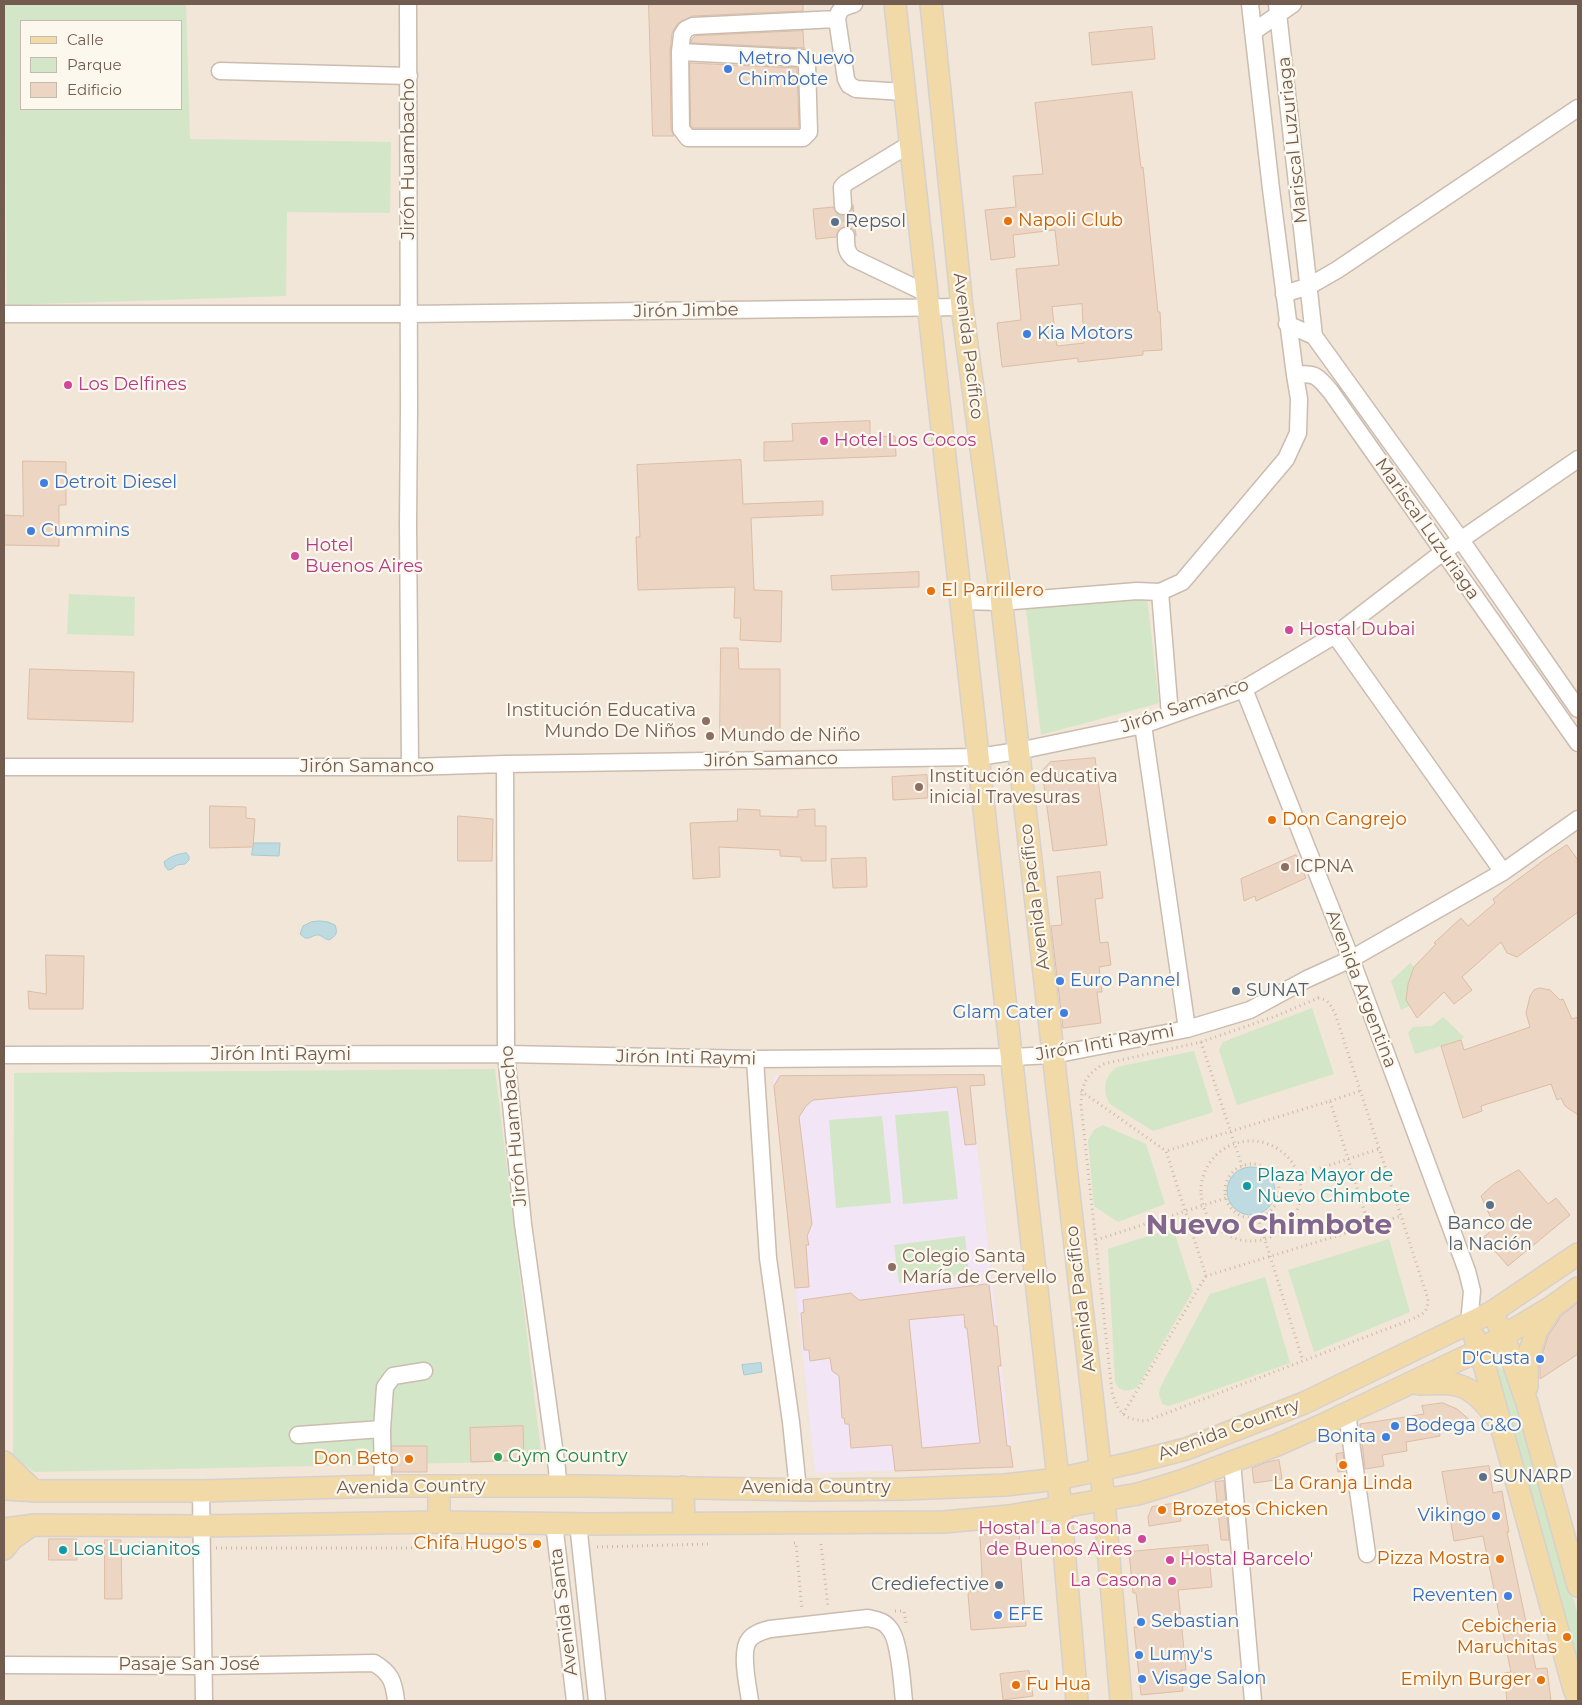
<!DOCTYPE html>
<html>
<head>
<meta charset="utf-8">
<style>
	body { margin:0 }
	#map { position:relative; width:1582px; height:1705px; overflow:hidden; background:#faf4e8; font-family:Montserrat,sans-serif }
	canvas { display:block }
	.frame { position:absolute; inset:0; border:5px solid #715c4f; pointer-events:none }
	.legend { position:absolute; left:20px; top:20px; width:162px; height:90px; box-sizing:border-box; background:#fdf8ee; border:1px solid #c5baae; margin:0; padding:6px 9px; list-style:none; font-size:15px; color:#715c4f }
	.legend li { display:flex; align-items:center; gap:10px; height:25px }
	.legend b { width:25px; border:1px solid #c5baae }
</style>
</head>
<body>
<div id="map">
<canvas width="1582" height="1705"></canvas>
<div class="frame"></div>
<ul class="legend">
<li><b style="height:6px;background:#f1d9a8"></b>Calle</li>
<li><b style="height:14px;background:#d3e6c8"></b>Parque</li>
<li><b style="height:14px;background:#ecd5c3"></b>Edificio</li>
</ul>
</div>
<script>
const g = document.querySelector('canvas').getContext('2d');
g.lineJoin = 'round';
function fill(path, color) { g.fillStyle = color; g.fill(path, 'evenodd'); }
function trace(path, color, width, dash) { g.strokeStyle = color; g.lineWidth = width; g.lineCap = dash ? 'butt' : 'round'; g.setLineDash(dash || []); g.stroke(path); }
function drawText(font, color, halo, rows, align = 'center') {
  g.font = font + ' Montserrat,sans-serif'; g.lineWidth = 4.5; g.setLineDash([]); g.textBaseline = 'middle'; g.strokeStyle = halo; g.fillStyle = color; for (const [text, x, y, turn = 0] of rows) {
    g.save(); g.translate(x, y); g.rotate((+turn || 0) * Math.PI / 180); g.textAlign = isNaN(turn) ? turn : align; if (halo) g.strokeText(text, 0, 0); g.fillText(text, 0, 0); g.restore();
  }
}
const residential = new Path2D(`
	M4 4H1578V1701H4ZM21 21H181V109H21Z`);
const education = new Path2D(`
	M969 1075 1013 1467 815 1473 773 1076Z`);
const green = new Path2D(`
	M4 4H186L190 139 391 142 390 213 287 212 286 296 7 305ZM21 21H181V109H21Z
	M69 594 135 597 134 636 67 634Z
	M1147 596 1159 703 1041 735 1026 609Z
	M1410 963 1414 967C1408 980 1404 993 1409 1006L1401 1010 1391 981Z
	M1312 1008 1334 1074 1237 1105 1219 1050 1223 1042Z
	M1443 1017 1464 1037 1461 1040 1415 1054 1408 1033 1413 1027 1432 1026Z
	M1194 1051 1213 1112 1153 1131 1110 1104C1102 1091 1104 1076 1117 1067Z
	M495 1069 542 1461 34 1472 13 1456 14 1073Z
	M948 1111 958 1199 903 1204 895 1115Z
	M882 1116 891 1203 836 1208 829 1120Z
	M1103 1125 1146 1144 1165 1204 1118 1222 1094 1206 1088 1140 1094 1130Z
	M1173 1228 1193 1291 1138 1386C1130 1393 1119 1392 1115 1382L1108 1249Z
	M965 1236 969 1274 899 1283 894 1245Z
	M1389 1239 1410 1312 1314 1352 1288 1270Z
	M1265 1277 1290 1363 1169 1406 1162 1404 1159 1393 1161 1386 1210 1294Z
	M1498 1367 1509 1374 1578 1615V1677L1487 1374Z`);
const water = new Path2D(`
	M254 843H280L279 856 252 855Z
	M186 853 189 856V860L185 864 177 865 172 869 168 870 165 866 164 862C171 856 177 854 186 853Z
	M320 921 328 922 335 925C338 933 336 936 329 940 325 939 322 936 319 935 314 934 311 939 305 938L300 934 303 926 311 922Z
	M1227 1191a24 24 0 1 1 48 0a24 24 0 1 1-48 0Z
	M761 1363 762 1372 744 1375 742 1365Z`);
const building = new Path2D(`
	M649 4H803V11L693 16 678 23 672 33 670 52 671 129 674 136H653Z
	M1152 27 1155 59 1092 65 1089 33Z
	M803 31 804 48 691 43 692 39 695 36Z
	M690 63 797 68 799 128H693L691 126Z
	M1132 92 1141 168 1143 167 1158 312H1160L1162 350 1143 351V355L1078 362V358L1002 367 997 323 1021 320 1016 269 1059 265 1055 230 1013 235 1015 257 991 260 985 210 1016 207 1013 176 1043 174 1035 103ZM1082 304 1084 343 1057 346 1052 307Z
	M853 205 856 236 851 228 845 226 838 231 836 237 816 239 813 209 833 207 838 215 844 216 852 211Z
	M870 421V437L895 436 896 456 764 461V442L793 441 792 424Z
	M741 460 743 504 823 501V515L751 518 754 590 782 591 781 642 740 640 741 618H734L735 587 638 590 636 537H640L637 465Z
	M23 461 66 462V505H59V546L4 545V515L23 516Z
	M919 572V587L832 590 831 576Z
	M721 648H738L739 669H780V740H720Z
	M30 669 134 672 133 722 28 719Z
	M1095 758 1107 845 1053 851 1042 771 1050 762Z
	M927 775 928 798 893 800 892 777Z
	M210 806 246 807V818L255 819 253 847 210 848Z
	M738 809 760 810V816L798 817V810L815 809V826H826V861H801V857L780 856V850L719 847 720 877 693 879 690 823 737 821Z
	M458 816 493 819 492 861H458Z
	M1567 845 1578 860V912L1517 957 1507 953 1501 942 1462 977 1472 990 1454 1004 1444 992 1417 1018 1406 1000 1408 984 1414 967 1436 944 1434 943 1461 918 1468 926 1495 903 1493 899 1505 889 1544 860Z
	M1296 855 1306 878 1256 901 1255 896 1244 901 1241 879Z
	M866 858 867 887 833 888 831 859Z
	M1100 872 1103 898 1095 899 1100 943 1108 942 1111 965 1099 967 1102 992H1097L1101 1023 1063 1028 1051 926 1062 925 1057 877Z
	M46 955 84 956 83 1009H29L28 991 46 994Z
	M1540 988 1550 990 1560 1000 1563 999 1572 1019 1578 1017V1115L1565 1106 1561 1098 1557 1100 1551 1084 1481 1106 1482 1111 1463 1118 1441 1046 1461 1040 1464 1050 1530 1027 1526 1013 1530 996 1534 990Z
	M984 1075 985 1085 970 1086 976 1144 965 1145 957 1087 813 1100 806 1106 799 1117 812 1224 807 1236 809 1245H806L809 1287 795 1288 774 1086 780 1076Z
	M1519 1170 1548 1204 1556 1198 1570 1215 1508 1266 1487 1242 1484 1237 1495 1227 1481 1196 1494 1184Z
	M989 1284 994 1326H997L1001 1366H998L1007 1446H1010L1013 1467 895 1471 892 1445 851 1448 849 1424H845L844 1418H842L839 1376 832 1371 830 1358 810 1361 809 1350H804L801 1313 804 1312 803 1300 851 1293 859 1300ZM964 1315 965 1328H967L980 1443 922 1448 909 1320Z
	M1578 1303V1354L1540 1379V1361L1548 1336 1561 1316Z
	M1443 1403 1457 1409 1472 1422 1439 1427 1440 1436 1406 1442 1407 1451 1382 1455 1384 1466 1365 1469 1360 1424 1424 1414 1422 1406Z
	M523 1426 524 1460 471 1462 470 1428Z
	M392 1446H427V1472H393Z
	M1343 1453 1345 1471 1338 1472 1336 1454Z
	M1279 1460 1282 1479 1254 1483 1252 1468 1267 1462Z
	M1489 1466 1493 1493 1502 1491 1509 1532H1507L1536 1669 1547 1668 1551 1701H1507L1504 1673 1511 1672 1483 1536 1454 1541 1442 1472Z
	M1224 1481 1229 1540H1221L1215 1482Z
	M1178 1503 1181 1521 1149 1526 1148 1517 1152 1507Z
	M1019 1533 1026 1626 971 1630 968 1594 982 1577 980 1535Z
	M49 1539H77V1560H49Z
	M105 1540H121L122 1599H105Z
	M1208 1545 1212 1587 1178 1590 1186 1670H1181L1183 1691 1141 1695 1134 1627H1140L1136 1593H1133L1129 1552Z
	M1029 1671 1033 1696 1003 1700 1000 1674Z`);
const minorTunnel = new Path2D(`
	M843 206 846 236`);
const path = new Path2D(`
	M1318 998C1329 999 1332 1007 1336 1016L1428 1299C1428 1314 1422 1314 1410 1320L1146 1421C1124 1420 1118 1412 1112 1392L1081 1105C1082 1083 1085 1076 1103 1064L1201 1042 1276 1016Z
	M1201 1042 1242 1166
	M1081 1091 1166 1151 1206 1276 1369 1226 1330 1101 1166 1151
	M1330 1101 1360 1091
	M1201 1191a50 50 0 1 1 100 0a50 50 0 1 1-100 0Z
	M1225 1191a27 27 0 1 1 54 0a27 27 0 1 1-54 0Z
	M1277 1182 1379 1149
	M1258 1218 1303 1361
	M1369 1226 1401 1216
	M1096 1240 1226 1198
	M1123 1414 1206 1276
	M794 1543H796L802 1610
	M821 1544 828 1607
	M597 1547 708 1544
	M216 1548H541
	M895 1611H904L906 1623`);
const minor = new Path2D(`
	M408 4 409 409 408 524 410 767
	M854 4C844 7 839 8 837 19L846 79 849 85 856 89 904 92
	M1250 4 1271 189 1295 375C1316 372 1318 377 1331 392L1578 743
	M1277 4 1314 336
	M1253 32 1293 4
	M680 52 803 58 807 64 809 132 803 138H688L681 129 680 52 682 35 686 29 693 26 837 19
	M220 71 409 76
	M843 206 842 187 846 183 910 144
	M846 236C846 246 846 252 853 258L926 293
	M1284 294 1309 286 1337 270 1578 108
	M4 314H409L962 307
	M1287 324 1314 336 1461 540 1578 709
	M1160 592 1170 715
	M960 601 1001 602 1137 591 1160 592 1182 582 1286 459 1298 433 1299 399 1295 375
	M1335 635 1503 872
	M1244 689 1351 959 1467 1271 1472 1291 1469 1324
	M1143 725 1187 1029
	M505 764 506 1054 523 1224 557 1469 558 1486
	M4 767H410L505 764 978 757 1018 751 1143 725 1244 689 1335 635 1443 552 1578 459
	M4 1055 506 1054 755 1059 1012 1057 1053 1055 1187 1029 1250 1010 1307 979 1351 959 1503 872 1578 819
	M755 1059 768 1258 791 1422 798 1489
	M1347 1413 1367 1554
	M298 1435 382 1429
	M1232 1462 1253 1701
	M383 1486 382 1429 385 1387 393 1376 424 1371
	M201 1491 204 1701
	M554 1523 575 1701
	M578 1523 597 1701
	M4 1665 205 1666 374 1663C391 1673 394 1682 396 1701
	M750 1701C748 1687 740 1651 749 1640 754 1633 763 1631 770 1629L868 1618C877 1620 884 1621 889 1628 900 1639 902 1685 904 1701`);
const major = new Path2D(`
	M895 4 1058 1479 1077 1701
	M931 4 962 307 1001 597 1104 1500 1121 1701
	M1498 1324 1504 1336 1527 1403 1578 1586
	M1475 1338 1480 1350 1574 1689 1578 1699
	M1419 1384C1459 1382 1470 1383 1495 1416
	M1527 1387V1359L1537 1330 1550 1310
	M4 1462 34 1491
	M683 1487 684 1523
	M4 1489 38 1491H201L383 1486H584L809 1490 905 1489 1005 1485 1058 1479 1131 1463 1186 1449 1304 1403 1492 1312 1578 1254
	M439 1522V1486
	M4 1529 36 1525 203 1526 439 1522 588 1524 944 1522 1009 1516 1138 1494 1184 1480 1277 1445 1322 1425 1480 1350 1553 1306 1578 1288
	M4 1549 12 1539 32 1525`);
const markers = [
	[728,69,5,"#3f7fe0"],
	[1008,221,5,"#e8710a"],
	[835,222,5,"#5c6f8a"],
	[1027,334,5,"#3f7fe0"],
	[68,385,5,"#d1479c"],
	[824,441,5,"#d1479c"],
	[44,483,5,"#3f7fe0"],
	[31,531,5,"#3f7fe0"],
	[295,556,5,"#d1479c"],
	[931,591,5,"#e8710a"],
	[1289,630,5,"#d1479c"],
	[706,721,5,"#8d6e63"],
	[710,736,5,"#8d6e63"],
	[919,787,5,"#8d6e63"],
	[1272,820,5,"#e8710a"],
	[1285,867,5,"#8d6e63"],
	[1060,981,5,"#3f7fe0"],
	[1236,991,5,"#5c6f8a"],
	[1064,1013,5,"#3f7fe0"],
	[1247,1186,5,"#0f9aa8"],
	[1490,1205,5,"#5c6f8a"],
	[892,1267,5,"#8d6e63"],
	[1540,1359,5,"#3f7fe0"],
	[1395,1426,5,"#3f7fe0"],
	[1386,1437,5,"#3f7fe0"],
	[498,1457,5,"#2e9e5b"],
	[409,1459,5,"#e8710a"],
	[1343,1465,5,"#e8710a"],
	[1483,1477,5,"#5c6f8a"],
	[1162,1510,5,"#e8710a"],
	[1496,1516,5,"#3f7fe0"],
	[1142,1539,5,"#d1479c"],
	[537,1544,5,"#e8710a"],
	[63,1550,5,"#0f9aa8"],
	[1500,1559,5,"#e8710a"],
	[1170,1560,5,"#d1479c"],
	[1172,1581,5,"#d1479c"],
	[999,1585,5,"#5c6f8a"],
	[1508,1596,5,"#3f7fe0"],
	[998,1615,5,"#3f7fe0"],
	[1141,1622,5,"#3f7fe0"],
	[1567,1637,5,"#e8710a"],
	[1139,1655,5,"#3f7fe0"],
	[1142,1679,5,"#3f7fe0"],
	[1541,1680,5,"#e8710a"],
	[1016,1685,5,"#e8710a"]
];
const shopNames = [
	["Metro Nuevo",738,59],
	["Chimbote",738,80],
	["Kia Motors",1037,334],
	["Detroit Diesel",54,483],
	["Cummins",41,531],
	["Euro Pannel",1070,981],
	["Glam Cater",1054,1013,"right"],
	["D'Custa",1530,1359,"right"],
	["Bodega G&O",1405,1426],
	["Bonita",1376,1437,"right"],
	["Vikingo",1486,1516,"right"],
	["Reventen",1498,1596,"right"],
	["EFE",1008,1615],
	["Sebastian",1151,1622],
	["Lumy's",1149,1655],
	["Visage Salon",1152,1679]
];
const streetNames = [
	["Mariscal Luzuriaga",1293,140,-96],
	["Jirón Huambacho",409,159,-90],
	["Jirón Jimbe",686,311,-1],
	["Avenida Pacífico",968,346,83],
	["Mariscal Luzuriaga",1427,529,55],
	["Jirón Samanco",1185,706,-19],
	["Jirón Samanco",771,760,-1],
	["Jirón Samanco",367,767],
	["Avenida Pacífico",1035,897,-97],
	["Avenida Argentina",1361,989,69],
	["Jirón Inti Raymi",1105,1043,-10],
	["Jirón Inti Raymi",281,1055],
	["Jirón Inti Raymi",686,1058,1],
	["Jirón Huambacho",514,1126,-95],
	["Avenida Pacífico",1081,1299,-97],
	["Avenida Country",1229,1430,-20],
	["Avenida Country",411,1487,-1],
	["Avenida Country",816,1488],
	["Avenida Santa",564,1612,-97],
	["Pasaje San José",189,1665]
];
const foodNames = [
	["Napoli Club",1018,221],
	["El Parrillero",941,591],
	["Don Cangrejo",1282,820],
	["Don Beto",399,1459,"right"],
	["La Granja Linda",1343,1484,"center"],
	["Brozetos Chicken",1172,1510],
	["Chifa Hugo's",527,1544,"right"],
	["Pizza Mostra",1490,1559,"right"],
	["Cebicheria",1557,1627,"right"],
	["Maruchitas",1557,1648,"right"],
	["Emilyn Burger",1531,1680,"right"],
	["Fu Hua",1026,1685]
];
const serviceNames = [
	["Repsol",845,222],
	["SUNAT",1246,991],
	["Banco de",1490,1224,"center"],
	["la Nación",1490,1245,"center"],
	["SUNARP",1493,1477],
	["Crediefective",989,1585,"right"]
];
const hotelNames = [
	["Los Delfines",78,385],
	["Hotel Los Cocos",834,441],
	["Hotel",305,546],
	["Buenos Aires",305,567],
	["Hostal Dubai",1299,630],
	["Hostal La Casona",1132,1529,"right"],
	["de Buenos Aires",1132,1550,"right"],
	["Hostal Barcelo'",1180,1560],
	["La Casona",1162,1581,"right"]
];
const educationNames = [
	["Institución Educativa",696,711,"right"],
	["Mundo De Niños",696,732,"right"],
	["Mundo de Niño",720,736],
	["Institución educativa",929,777],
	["inicial Travesuras",929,798],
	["ICPNA",1295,867],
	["Colegio Santa",902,1257],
	["María de Cervello",902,1278]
];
const cultureNames = [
	["Plaza Mayor de",1257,1176],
	["Nuevo Chimbote",1257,1197],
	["Los Lucianitos",73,1550]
];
const leisureNames = [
	["Gym Country",508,1457]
];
const townNames = [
	["Nuevo Chimbote",1269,1226]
];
fill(residential, '#f1e6d7');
fill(education, '#f1e5f6');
fill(green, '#d3e6c8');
fill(water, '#bfdbe2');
trace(water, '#a6cad2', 1);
fill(building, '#ecd5c3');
trace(building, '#ddbda5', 1);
trace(minorTunnel, '#d8cec2', 16, [16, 8]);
trace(minor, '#cbbcaf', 19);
trace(major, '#d7d1ce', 24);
trace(path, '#d1b8a6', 3, [1, 4]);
trace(minor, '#fff', 16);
trace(major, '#f1d9a8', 21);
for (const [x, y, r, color] of markers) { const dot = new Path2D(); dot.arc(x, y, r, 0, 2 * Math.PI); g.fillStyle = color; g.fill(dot); trace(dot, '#fdf8ee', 2); }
drawText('18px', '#366cbe', '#fdf8ee', shopNames, 'left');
drawText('18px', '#715c4f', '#fdf8ee', streetNames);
drawText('18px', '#c56008', '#fdf8ee', foodNames, 'left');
drawText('18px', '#4e5e75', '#fdf8ee', serviceNames, 'left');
drawText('18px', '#b23c85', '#fdf8ee', hotelNames, 'left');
drawText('18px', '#785e54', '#fdf8ee', educationNames, 'left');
drawText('18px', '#0d838f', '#fdf8ee', cultureNames, 'left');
drawText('18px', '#27864d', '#fdf8ee', leisureNames, 'left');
drawText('bold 28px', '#82668d', '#fdf8ee', townNames);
</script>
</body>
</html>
